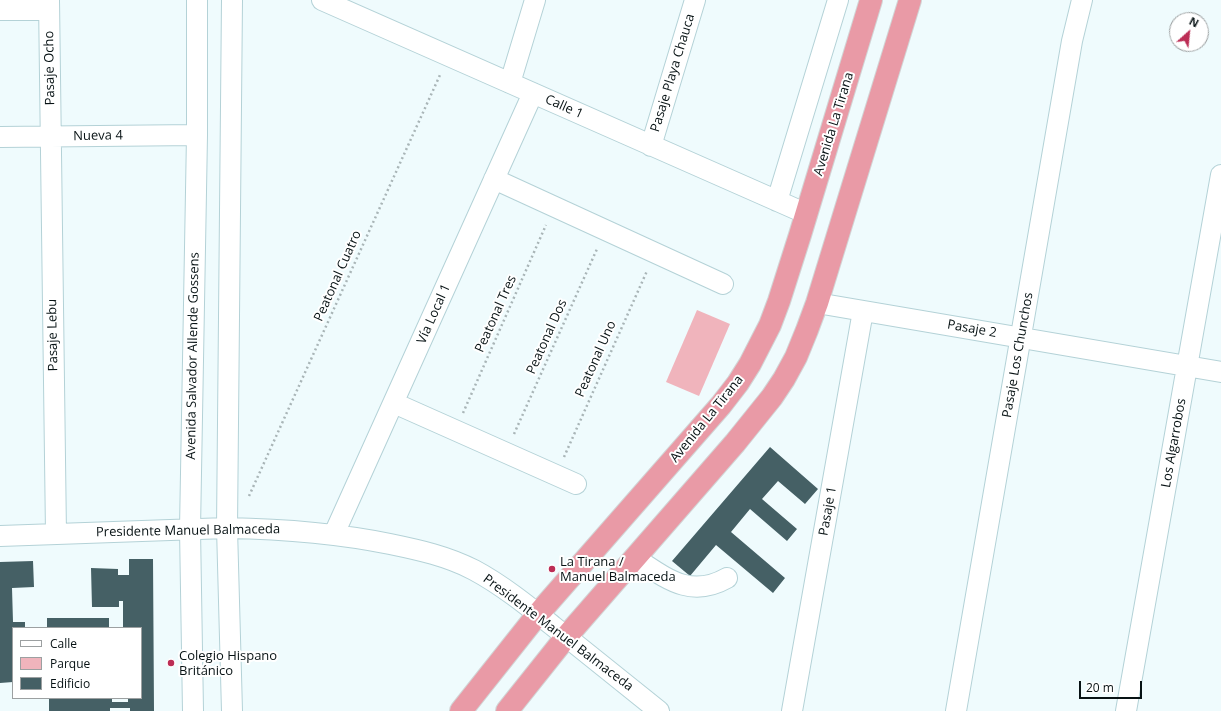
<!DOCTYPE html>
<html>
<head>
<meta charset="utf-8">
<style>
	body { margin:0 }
	#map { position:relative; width:1221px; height:711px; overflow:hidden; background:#effbfd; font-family:"Open Sans",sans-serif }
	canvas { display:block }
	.legend { position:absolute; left:12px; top:627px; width:130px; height:72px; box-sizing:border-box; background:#fff; border:1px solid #9ca0a1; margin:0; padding:5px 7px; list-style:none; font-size:12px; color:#071214 }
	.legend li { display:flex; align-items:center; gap:8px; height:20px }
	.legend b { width:20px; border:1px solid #9ca0a1 }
	.north { position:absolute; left:1169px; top:12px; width:40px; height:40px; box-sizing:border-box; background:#fff; border:1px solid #9ca0a1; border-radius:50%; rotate:27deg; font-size:11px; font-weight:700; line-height:16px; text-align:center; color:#071214 }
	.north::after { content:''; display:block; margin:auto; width:14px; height:18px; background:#bc2d55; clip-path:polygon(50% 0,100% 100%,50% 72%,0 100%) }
	.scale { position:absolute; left:1079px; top:681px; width:63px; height:18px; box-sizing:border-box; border:2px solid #071214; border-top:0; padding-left:5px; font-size:12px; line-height:14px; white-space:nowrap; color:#071214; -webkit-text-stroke:3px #fff; paint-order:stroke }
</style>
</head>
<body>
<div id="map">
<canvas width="1221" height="711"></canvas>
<ul class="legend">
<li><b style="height:5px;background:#fff"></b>Calle</li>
<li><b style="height:11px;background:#f0b4bc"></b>Parque</li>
<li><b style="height:11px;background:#456065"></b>Edificio</li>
</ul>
<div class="north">N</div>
<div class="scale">20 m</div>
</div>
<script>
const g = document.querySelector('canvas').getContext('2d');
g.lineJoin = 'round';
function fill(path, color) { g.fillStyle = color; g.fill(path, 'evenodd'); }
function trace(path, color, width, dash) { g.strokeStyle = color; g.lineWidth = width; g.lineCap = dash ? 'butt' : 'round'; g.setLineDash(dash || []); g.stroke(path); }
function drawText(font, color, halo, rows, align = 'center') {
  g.font = font + ' "Open Sans",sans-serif'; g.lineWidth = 4; g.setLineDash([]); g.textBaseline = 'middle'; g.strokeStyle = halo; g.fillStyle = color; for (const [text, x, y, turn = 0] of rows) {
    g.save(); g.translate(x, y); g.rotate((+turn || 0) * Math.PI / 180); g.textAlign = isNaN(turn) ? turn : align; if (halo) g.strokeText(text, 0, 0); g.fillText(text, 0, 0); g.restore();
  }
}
const green = new Path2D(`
	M697 310 730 324 699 396 666 382Z`);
const building = new Path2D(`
	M770 447 818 489 805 504 778 481 762 499 797 529 787 541 750 509 731 532 785 578 773 593 716 545 690 576 672 561Z
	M129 559H153L154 711H130V708H110V711H49V698H112V702H128V698H141V628H123V601H119V607H92L91 568 118 569V575H129Z
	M33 561 34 587 12 588 13 622H25V628H13V682L0 683V562Z
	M47 618H109V628H47Z`);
const path = new Path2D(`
	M463 413 546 225
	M514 434 597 249
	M564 457 647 271
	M249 496 440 75`);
const minor = new Path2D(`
	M49 0 56 534
	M322 0 807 214
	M0 10H49
	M510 83 535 0
	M0 137 197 135
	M651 146 695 0
	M494 179 723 284
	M777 201 838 0
	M817 303 1221 372
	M394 403 576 484
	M334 534 533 93
	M0 536 227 528C282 529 336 533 390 544 419 550 447 556 474 570 502 585 528 606 553 626 588 654 624 683 659 711
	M635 558C666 578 690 599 727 578
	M193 711 190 529 197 135V0
	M232 711 227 528 232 0
	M792 711 863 311
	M956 711 1072 41 1082 0
	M1126 711 1221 175`);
const highway = new Path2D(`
	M461 711 538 614 721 405 738 383 750 364 770 325 779 301 800 235 871 0
	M507 711 566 637 735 443 772 397 784 379 796 357 807 330 817 303 910 0`);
const markers = [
	[552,569,4,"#bc2d55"],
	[171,663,4,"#bc2d55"]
];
const streetNames = [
	["Pasaje Ocho",50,68,-91],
	["Pasaje Playa Chauca",673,73,-73],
	["Calle 1",564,107,24],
	["Avenida La Tirana",834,124,-73],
	["Nueva 4",98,136,-1],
	["Peatonal Cuatro",338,276,-66],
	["Vía Local 1",434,314,-66],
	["Peatonal Tres",496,314,-66],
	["Pasaje 2",972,329,10],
	["Pasaje Lebu",53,335,-91],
	["Peatonal Dos",547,337,-66],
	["Pasaje Los Chunchos",1018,355,-80],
	["Avenida Salvador Allende Gossens",193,356,-89],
	["Peatonal Uno",596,359,-66],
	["Avenida La Tirana",707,419,-51],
	["Los Algarrobos",1174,443,-80],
	["Pasaje 1",828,511,-80],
	["Presidente Manuel Balmaceda",188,531,-1],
	["Presidente Manuel Balmaceda",558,633,37]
];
const poiNames = [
	["La Tirana /",560,562],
	["Manuel Balmaceda",560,577],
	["Colegio Hispano",179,656],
	["Británico",179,671]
];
fill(green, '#f0b4bc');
fill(building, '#456065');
trace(minor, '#b4d2d7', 22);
trace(highway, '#d2d4d5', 24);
trace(path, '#a9b5b7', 2.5, [2, 3]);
trace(minor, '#fff', 20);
trace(highway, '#e99aa6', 22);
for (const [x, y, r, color] of markers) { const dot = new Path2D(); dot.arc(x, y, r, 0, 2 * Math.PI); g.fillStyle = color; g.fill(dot); trace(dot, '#fff', 1.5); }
drawText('13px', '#071214', '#fff', streetNames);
drawText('13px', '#071214', '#fff', poiNames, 'left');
</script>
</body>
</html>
